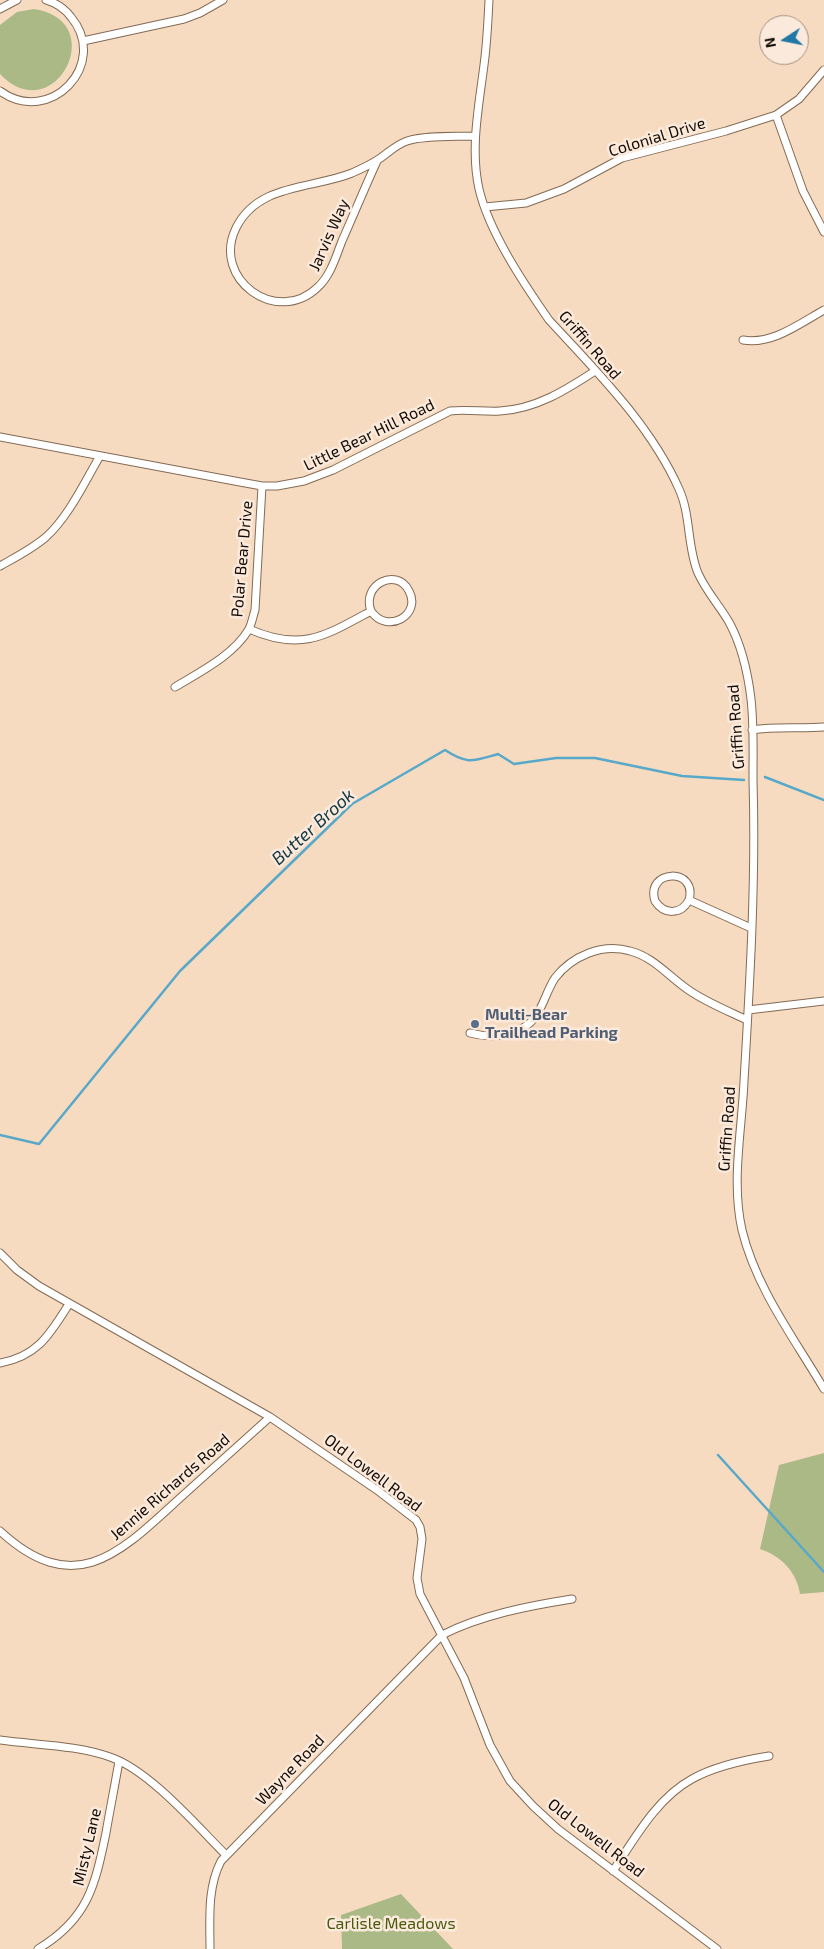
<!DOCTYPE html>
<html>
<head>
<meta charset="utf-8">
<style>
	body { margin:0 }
	#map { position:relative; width:824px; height:1949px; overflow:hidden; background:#f6dbc1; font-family:"Exo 2",sans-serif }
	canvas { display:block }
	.north { position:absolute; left:759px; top:15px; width:50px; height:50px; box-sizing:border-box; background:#fbeadb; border:1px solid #9e9185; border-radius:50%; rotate:259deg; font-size:14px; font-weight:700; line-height:20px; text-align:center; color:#130b04 }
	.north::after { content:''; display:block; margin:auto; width:18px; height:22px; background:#2178a7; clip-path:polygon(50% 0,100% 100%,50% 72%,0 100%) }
</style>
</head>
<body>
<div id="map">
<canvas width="824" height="1949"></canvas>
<div class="north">N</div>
</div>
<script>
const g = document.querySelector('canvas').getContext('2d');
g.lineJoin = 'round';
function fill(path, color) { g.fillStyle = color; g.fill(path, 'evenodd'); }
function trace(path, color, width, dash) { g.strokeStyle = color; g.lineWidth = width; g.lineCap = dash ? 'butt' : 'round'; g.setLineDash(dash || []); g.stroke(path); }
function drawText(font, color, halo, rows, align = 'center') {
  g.font = font + ' "Exo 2",sans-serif'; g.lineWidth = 5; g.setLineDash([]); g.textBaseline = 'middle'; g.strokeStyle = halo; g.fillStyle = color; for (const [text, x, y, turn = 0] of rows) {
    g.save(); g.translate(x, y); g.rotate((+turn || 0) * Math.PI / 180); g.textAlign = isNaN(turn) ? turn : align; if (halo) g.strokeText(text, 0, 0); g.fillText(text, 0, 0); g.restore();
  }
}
const green = new Path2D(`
	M34 9C112 21 54 131 0 74V25L17 12Z
	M824 1453V1592L800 1594C797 1572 781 1556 760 1549L779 1465Z
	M401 1894 453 1949H342L341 1915Z`);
const stream = new Path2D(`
	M765 777 824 800
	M0 1135 39 1144 180 971 352 804 445 750C468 765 473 761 498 754L514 764 556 758H595L682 776 744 780
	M718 1455 824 1572`);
const minor = new Path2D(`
	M489 0C488 21 487 43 484 65 479 105 470 149 479 189 489 232 524 284 549 320 596 371 650 424 679 489 691 515 687 547 698 573 706 591 719 605 729 622 741 644 748 674 751 699 754 726 753 753 753 780 756 880 750 981 744 1081 742 1130 731 1181 742 1230 756 1288 794 1338 824 1389
	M0 9 17 0
	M83 41 184 19 200 13 223 0
	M0 91C50 127 110 64 71 17 65 9 56 3 46 0
	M776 115 803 191 824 232
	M377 161C365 187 354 214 342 241 336 256 331 275 318 287 277 327 211 279 236 228 258 183 313 189 352 173 361 169 370 165 379 159 388 153 397 144 407 141 427 135 455 137 475 136
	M485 207 526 203 564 189 622 158 726 131 776 115 799 99 824 70
	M743 340C772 345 799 324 824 310
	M0 437 240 482 262 486H277L304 481 333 470 450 411C467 409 484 412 500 411 536 409 566 390 595 371
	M0 566C16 557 32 549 46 537 69 516 84 483 100 456
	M249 629C301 652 325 636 371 611 387 635 422 615 409 591 397 567 361 584 371 611
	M175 687C200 672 234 655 249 629 252 623 253 616 255 610L262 486
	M752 730C776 726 800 729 824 727
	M689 900C698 867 645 869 655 901 664 915 681 915 689 900L751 928
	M748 1010 824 1001
	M470 1033C492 1039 522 1036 536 1016 544 1004 547 990 555 978 572 956 602 943 630 951 654 957 669 977 690 991 708 1003 728 1011 747 1020
	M0 1253 17 1270 39 1286 270 1417 377 1490 416 1520 420 1527 422 1539 417 1578 420 1594 464 1678 490 1745 510 1781 533 1806 558 1829 717 1949
	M0 1363C38 1356 50 1334 69 1304
	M0 1531C75 1600 120 1553 180 1498 210 1471 240 1444 270 1417
	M0 1740C35 1745 77 1745 110 1757 149 1770 196 1825 226 1855
	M613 1871C635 1838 657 1798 692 1779 715 1766 744 1760 769 1756
	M38 1949C88 1919 95 1886 106 1833 110 1809 115 1785 119 1761
	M210 1949C210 1920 207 1888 221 1861L442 1635C481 1615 528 1606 572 1599`);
const markers = [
	[475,1024,5,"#5c6f8a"]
];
const streetNames = [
	["Colonial Drive",657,137,-17],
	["Jarvis Way",329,235,-66],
	["Griffin Road",590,345,49],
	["Little Bear Hill Road",369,435,-26],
	["Polar Bear Drive",242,559,-85],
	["Griffin Road",736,727,-94],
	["Griffin Road",727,1129,-86],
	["Old Lowell Road",373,1473,37],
	["Jennie Richards Road",170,1487,-41],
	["Wayne Road",290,1770,-46],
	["Old Lowell Road",596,1838,38],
	["Misty Lane",87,1847,-77]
];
const serviceNames = [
	["Multi-Bear",485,1015],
	["Trailhead Parking",485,1033]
];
const parkNames = [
	["Carlisle Meadows",391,1924]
];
const waterNames = [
	["Butter Brook",313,827,-42]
];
fill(green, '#aab986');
trace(stream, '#58a8c9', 2.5);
trace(minor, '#836b54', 9);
trace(minor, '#fff', 7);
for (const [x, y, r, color] of markers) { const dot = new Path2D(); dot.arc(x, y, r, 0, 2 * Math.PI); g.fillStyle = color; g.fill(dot); trace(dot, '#fbeadb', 2); }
drawText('16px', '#130b04', '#fbeadb', streetNames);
drawText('bold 16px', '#4e5e75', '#fbeadb', serviceNames, 'left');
drawText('16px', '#49590d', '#fbeadb', parkNames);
drawText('italic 18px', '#123745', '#fbeadb', waterNames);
</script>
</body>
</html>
